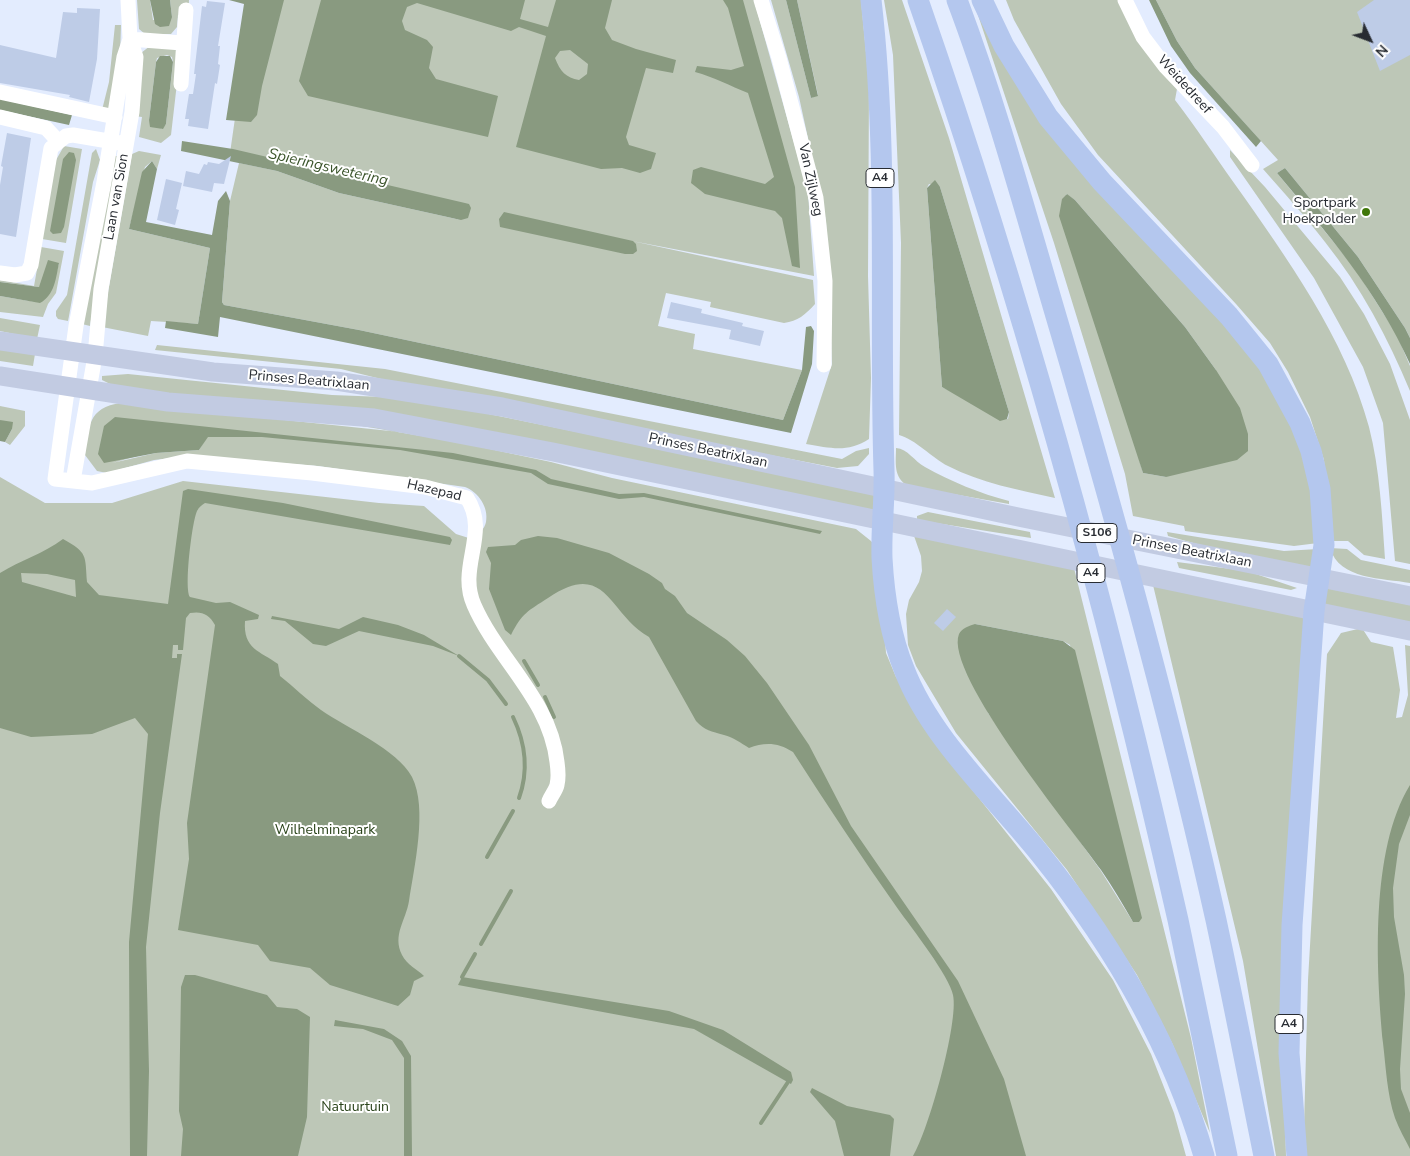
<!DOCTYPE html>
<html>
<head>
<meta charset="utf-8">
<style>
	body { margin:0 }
	#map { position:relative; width:1410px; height:1156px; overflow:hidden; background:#e3ecfe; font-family:"Nunito Sans",sans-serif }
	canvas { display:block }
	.north { position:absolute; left:1345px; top:15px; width:50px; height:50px; -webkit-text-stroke:4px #fff; paint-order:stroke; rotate:133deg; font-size:14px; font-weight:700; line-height:20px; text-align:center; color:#282c32 }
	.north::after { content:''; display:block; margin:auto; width:18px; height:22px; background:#282c32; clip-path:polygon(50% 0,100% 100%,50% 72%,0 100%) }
</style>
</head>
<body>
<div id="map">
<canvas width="1410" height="1156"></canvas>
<div class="north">N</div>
</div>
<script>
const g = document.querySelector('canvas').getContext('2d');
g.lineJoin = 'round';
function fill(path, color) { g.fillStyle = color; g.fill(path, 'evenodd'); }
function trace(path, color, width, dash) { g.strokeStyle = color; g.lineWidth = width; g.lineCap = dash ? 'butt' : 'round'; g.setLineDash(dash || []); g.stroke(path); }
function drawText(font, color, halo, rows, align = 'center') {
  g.font = font + ' "Nunito Sans",sans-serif'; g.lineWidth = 4; g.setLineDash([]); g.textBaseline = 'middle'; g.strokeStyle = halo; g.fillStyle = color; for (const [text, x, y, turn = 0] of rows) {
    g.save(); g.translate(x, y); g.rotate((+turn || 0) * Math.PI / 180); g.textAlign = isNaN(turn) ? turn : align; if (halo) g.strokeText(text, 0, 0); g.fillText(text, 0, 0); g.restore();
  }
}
const green = new Path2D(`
	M137 0H150L153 20 172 17 170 0H189L188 17 178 15 177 27 171 34H145L139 29Z
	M252 0H754L808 193 814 276 632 241 813 280 815 304C805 315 798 321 784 323L710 307 711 302 666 293 658 326 695 334 693 349 802 370 783 420 359 330 224 305 222 302 230 201 239 163 277 171 339 193 461 220 230 153Z
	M771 0H786L811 98 818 95 797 0H861L869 84 868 276 871 378 869 439C847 453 831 448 806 444L832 364 826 221 799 97Z
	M884 0H902L949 138 1055 498C1019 490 981 483 948 466 932 458 915 439 899 435L901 243 893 55ZM929 184 940 187 1009 412 1008 419 942 387 927 188Z
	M1006 0H1119L1177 89 1175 100C1196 127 1214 155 1234 183 1287 258 1345 338 1369 427 1380 470 1382 515 1385 559L1364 555 1348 541H1328L1324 460 1310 417 1288 372 1270 343 1236 304 1098 155 1061 104 1014 20Z
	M1156 0H1410V338L1405 328 1358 257 1285 168 1277 173 1354 267 1397 335 1410 366V391C1388 338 1361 287 1325 242 1306 217 1284 193 1263 169L1278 160 1195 68 1177 41Z
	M975 6 1011 72 1263 365 1302 444 1315 502 1318 543 1294 546 1185 531 1184 526 1133 516 1125 474 1054 243ZM1066 194 1075 200 1185 327 1216 370 1166 477 1143 473Z
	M115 25H121L120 58 111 112 102 110 109 82Z
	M168 45 176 50 177 83 171 135 161 143 139 137 142 117 134 116 141 53 150 46ZM167 55 172 57 173 62 166 124 162 129 149 120 156 62 157 58Z
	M64 146 82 149 66 243 42 239 56 160Z
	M96 149 100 160 93 182 69 316 68 321 58 319 56 316V311L67 295 92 153Z
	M1230 150 1265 187 1340 277 1364 314 1390 364 1410 420V564L1395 561 1383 423 1363 367 1314 278 1230 157Z
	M139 151 161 155 157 169 152 161 145 167 129 229 210 248 198 324 151 321 148 336 102 327 132 154Z
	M114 156H117L90 326 82 324Z
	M41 247 64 251 56 293 48 304 43 317 0 312V296C45 303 47 311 59 263L39 287 0 282V280L34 286Z
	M0 318 40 325 37 339 0 331Z
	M157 345 385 369 842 459 856 451 869 448V454L858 466 837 468 389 381 341 369 155 350Z
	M0 348 35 354 33 366 0 361Z
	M128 374 332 395 410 398 877 493V512L110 384 102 380V376Z
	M121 403 419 434 551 462 612 478 856 529 871 541 878 550 886 653 896 677 940 749 1051 889 1113 980 1151 1054 1174 1113 1186 1156H0V477L45 503H112L183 481 379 503 424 506 456 534 475 540C478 535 485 528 486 522 489 507 478 492 465 487L318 466 189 456 154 460 107 473 97 471 85 455C88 428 88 407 121 403ZM207 437 199 450 156 453 112 463Z
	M0 406 25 411V426L10 445 5 442 12 429 0 420Z
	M896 448C908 449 914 461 925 467 950 481 981 494 1009 501V504L908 486C893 477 896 463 896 448Z
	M928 512 1030 532 1031 538 917 520V516Z
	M1167 532 1284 551 1318 549 1316 570 1226 552 1168 536Z
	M913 533 1074 568 1191 1038 1210 1133 1172 1043 1137 975 1067 870 956 733 916 666 908 645 906 614 909 600 919 582 922 571 921 556ZM975 624 1063 641 1070 645 1133 922 1101 871 988 713Z
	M1330 548 1347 549 1361 560 1410 570V583C1383 578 1339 580 1330 548Z
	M1177 562 1247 571 1297 588 1291 590 1179 568Z
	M1153 585 1308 618 1283 1048 1286 1156H1276L1243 961Z
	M1319 586 1410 605V622L1318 603Z
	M1362 628 1371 642 1393 647 1400 690 1396 718 1402 717 1408 695 1405 645 1410 646V1156H1306L1304 1127 1308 980 1327 654 1341 633Z`);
const water = new Path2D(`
	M150 0H170L172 17 169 26 160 27 155 24Z
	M229 0H284L262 86 257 115 251 122 226 120 244 4Z
	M321 0H525L520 19 548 27 556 0H612L605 28 612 40 636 49 676 60 673 73 646 68 626 137 629 145 656 153 651 169 640 173 622 168 601 169 516 147 546 36 519 27 511 31 417 3 407 7 402 21 405 30 427 40 433 47 429 68 436 79 498 96 488 137 308 96 299 81ZM570 50 588 64 587 74 579 80C566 78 560 71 555 58L560 51Z
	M723 0H743L795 187 800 268 792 266 782 218 775 211 705 194 691 183 693 170 701 167 765 184 774 177 748 93C730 86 714 77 695 72L697 66 731 70 744 66 728 8Z
	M786 0H797L818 96 811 98Z
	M1149 0H1156L1177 41 1195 68 1261 141 1256 147 1190 73 1171 46Z
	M160 56H170L173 62 166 124 163 129 150 127 149 120 156 62Z
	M0 99 72 115 69 125 0 110Z
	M182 141 233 149 465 203 469 204 471 208 468 218 461 220 339 193 277 171 181 151Z
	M69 152 74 153 76 160 64 227 61 233 53 234 50 231 63 159Z
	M152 161 157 169 146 222 212 235 218 201 226 191 230 201 222 302 224 305 359 330 783 420 802 370 806 327 811 326 814 331 812 364 791 433 220 317 218 337 165 328 166 321 198 324 210 248 129 229 142 172Z
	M1285 168 1358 257 1405 328 1410 338V364C1378 292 1327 233 1277 173Z
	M935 180 940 187 1009 412 1007 419 1000 421 942 387 927 188Z
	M1067 194 1075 200 1185 327 1216 370 1240 408 1248 434V451L1237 460 1166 477 1143 473 1059 216 1062 199Z
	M504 212 633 241 636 244 637 251 633 254H625L500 227 499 219Z
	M48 260 59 263C56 277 55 295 40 303L0 296V282L39 287Z
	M115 417 453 453 536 470 551 479 619 494 644 493 822 531 820 534 644 497 619 499 548 484 531 473 400 450 262 437H208L199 450 156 453 104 463 98 454 104 426Z
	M0 420 13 422 12 429 5 442 0 441Z
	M188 489 283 503 450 537 452 540 450 545 205 503C202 505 199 507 197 511 192 522 184 588 190 597L216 603 230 602 259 615 258 619 245 621C243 649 260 651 278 664L280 676C294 687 307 700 321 710 347 728 397 749 412 777 428 808 414 868 409 901 406 920 392 935 402 955 407 965 417 969 424 976L414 981 410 995 398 1006 330 985 310 968 270 961 258 945 178 930 189 859 187 823 215 625C209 614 202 611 190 613L186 618 183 650H178V645H173L172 658H177V654H182L160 813 146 947 149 1071 147 1156H130L129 942 148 734 135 718 92 734 31 737 0 728V573C21 560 43 554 63 539 88 553 85 555 87 582L99 595 168 604 183 491ZM21 573 47 574 75 580 76 597 22 582Z
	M538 536 557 538 609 553 649 574 662 583 665 589 675 596 687 613 727 640 745 656 767 683 809 745 851 826 958 981 1004 1079 1026 1156H913C928 1132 959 1022 953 995 950 977 911 927 898 909 862 858 827 805 793 752 778 742 764 742 749 748 741 743 733 737 724 735 711 731 705 731 696 721L649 637C608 614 607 558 548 598 528 611 522 613 511 635L505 630 489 589 491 563 486 552 488 547 515 545 521 540Z
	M272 616 339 629 363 617 398 625 424 635 459 656 433 646 359 631 326 646 313 644 285 621 271 619Z
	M975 624 1063 641 1075 650 1142 918 1139 922H1133C1123 905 1113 887 1101 870 1075 833 943 673 959 634 962 628 969 626 975 624Z
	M1410 785V815L1399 844 1393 888 1394 917 1404 975 1405 994 1400 1069 1401 1089 1410 1113V1149C1405 1139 1399 1129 1395 1118 1387 1094 1386 1068 1383 1043 1376 969 1370 850 1410 785Z
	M185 975H195L267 995 277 1007 297 1009 310 1017 307 1117 298 1156H181L183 1129 179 1111 181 987Z
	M462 977 669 1011 723 1030 791 1072 793 1080 791 1084 694 1029 458 985Z
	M335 1020 384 1029 402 1041 411 1056 412 1156H404V1058L392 1040 363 1029 334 1026Z
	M812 1088 847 1106 890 1115 894 1119 890 1156H844L835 1121 810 1092Z`);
const stream = new Path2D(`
	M459 656 488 680 506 704
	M524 661 538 685
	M545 697 554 717
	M513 717C526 744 529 770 519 798
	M487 857 513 811
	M481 944 511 891
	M462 977 475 954
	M761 1123 788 1082`);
const building = new Path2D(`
	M1374 0H1410V55L1380 71 1357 12Z
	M207 1 225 3 218 46H220L218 64 220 65 217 84 215 83 208 129 188 126 189 119H185L189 94H193L196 74H194L202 6 206 7Z
	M77 8 100 9 97 59 89 102 69 97 70 95 0 83V45L56 58 63 12 77 13Z
	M7 133 31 138 16 237 0 234V185L3 167 1 166Z
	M231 156 224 184 214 183 212 192 183 186 186 171 199 174 204 164 207 165 208 162 219 164Z
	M166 179 182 183 176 209 179 210 175 225 157 220Z
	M671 302 702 309 701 313 743 323 742 326 764 331 760 346 729 339 731 330 667 318Z
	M947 609 956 617 943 631 934 623Z`);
const minor = new Path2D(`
	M761 0 779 58 816 198 825 281 824 365
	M1125 0 1143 37 1165 66 1223 127 1252 165
	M130 39 124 57 104 182 76 326 55 479 92 483 187 461 312 473 425 487 467 498C490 533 457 567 474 605 498 660 550 699 557 762 558 769 559 777 557 785 556 790 551 796 549 801
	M130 39 182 43
	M181 84 186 10
	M0 92 115 117
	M0 117 46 128 58 141
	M0 273 15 275 27 273 31 265 51 148 66 136 73 135 120 143
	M73 481 95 356 101 289 132 112 136 57 130 39 128 0`);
const major = new Path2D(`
	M0 341 213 372 336 381 502 407 1023 518 1410 596
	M0 376 168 402 374 418 553 452 1410 631`);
const highway = new Path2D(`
	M871 0C889 156 879 314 884 470 885 499 881 529 882 558 884 595 890 634 904 669 930 738 995 797 1041 855 1113 945 1172 1045 1204 1156
	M918 0C1023 301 1108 610 1178 920 1195 999 1210 1077 1227 1156
	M957 0C998 109 1028 222 1061 333 1118 527 1172 723 1216 920 1233 999 1248 1077 1264 1156
	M982 0 1004 46 1048 117 1102 182 1229 316 1268 364 1300 423 1311 451 1320 489 1324 545 1314 611 1292 925 1289 1053 1297 1156`);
const markers = [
	[1366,212,5,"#407709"]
];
const shields = [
	[880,178,28],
	[1097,533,40],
	[1091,573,28],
	[1289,1024,28]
];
const shieldNames = [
	["A4",880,178],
	["S106",1097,533],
	["A4",1091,573],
	["A4",1289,1024]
];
const streetNames = [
	["Weidedreef",1184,85,48],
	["Van Zijlweg",810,180,78],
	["Laan van Sion",117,197,-80],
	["Prinses Beatrixlaan",309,381,5],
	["Prinses Beatrixlaan",708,451,12],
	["Hazepad",434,491,13],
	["Prinses Beatrixlaan",1192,552,11]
];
const poiNames = [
	["Sportpark",1356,204],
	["Hoekpolder",1356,220]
];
const parkNames = [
	["Wilhelminapark",325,831],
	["Natuurtuin",355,1108]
];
const waterNames = [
	["Spieringswetering",328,168,13]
];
fill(green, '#bdc7b7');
fill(water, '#899a80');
trace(stream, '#899a80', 4);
fill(building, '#becce7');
trace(minor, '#fff', 15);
trace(major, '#c2cbe2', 19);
trace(highway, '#b4c7ee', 21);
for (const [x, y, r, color] of markers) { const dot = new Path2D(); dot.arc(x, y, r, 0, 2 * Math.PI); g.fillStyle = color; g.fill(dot); trace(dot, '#fff', 2); }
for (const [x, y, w] of shields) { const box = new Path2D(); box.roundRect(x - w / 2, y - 9.5, w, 19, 4); g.fillStyle = '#fff'; g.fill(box); trace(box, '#282c32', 1); }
drawText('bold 12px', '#282c32', null, shieldNames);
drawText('14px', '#282c32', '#fff', streetNames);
drawText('14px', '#282c32', '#fff', poiNames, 'right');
drawText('14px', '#2b441b', '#fff', parkNames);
drawText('italic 15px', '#3a542a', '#fff', waterNames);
</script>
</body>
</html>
